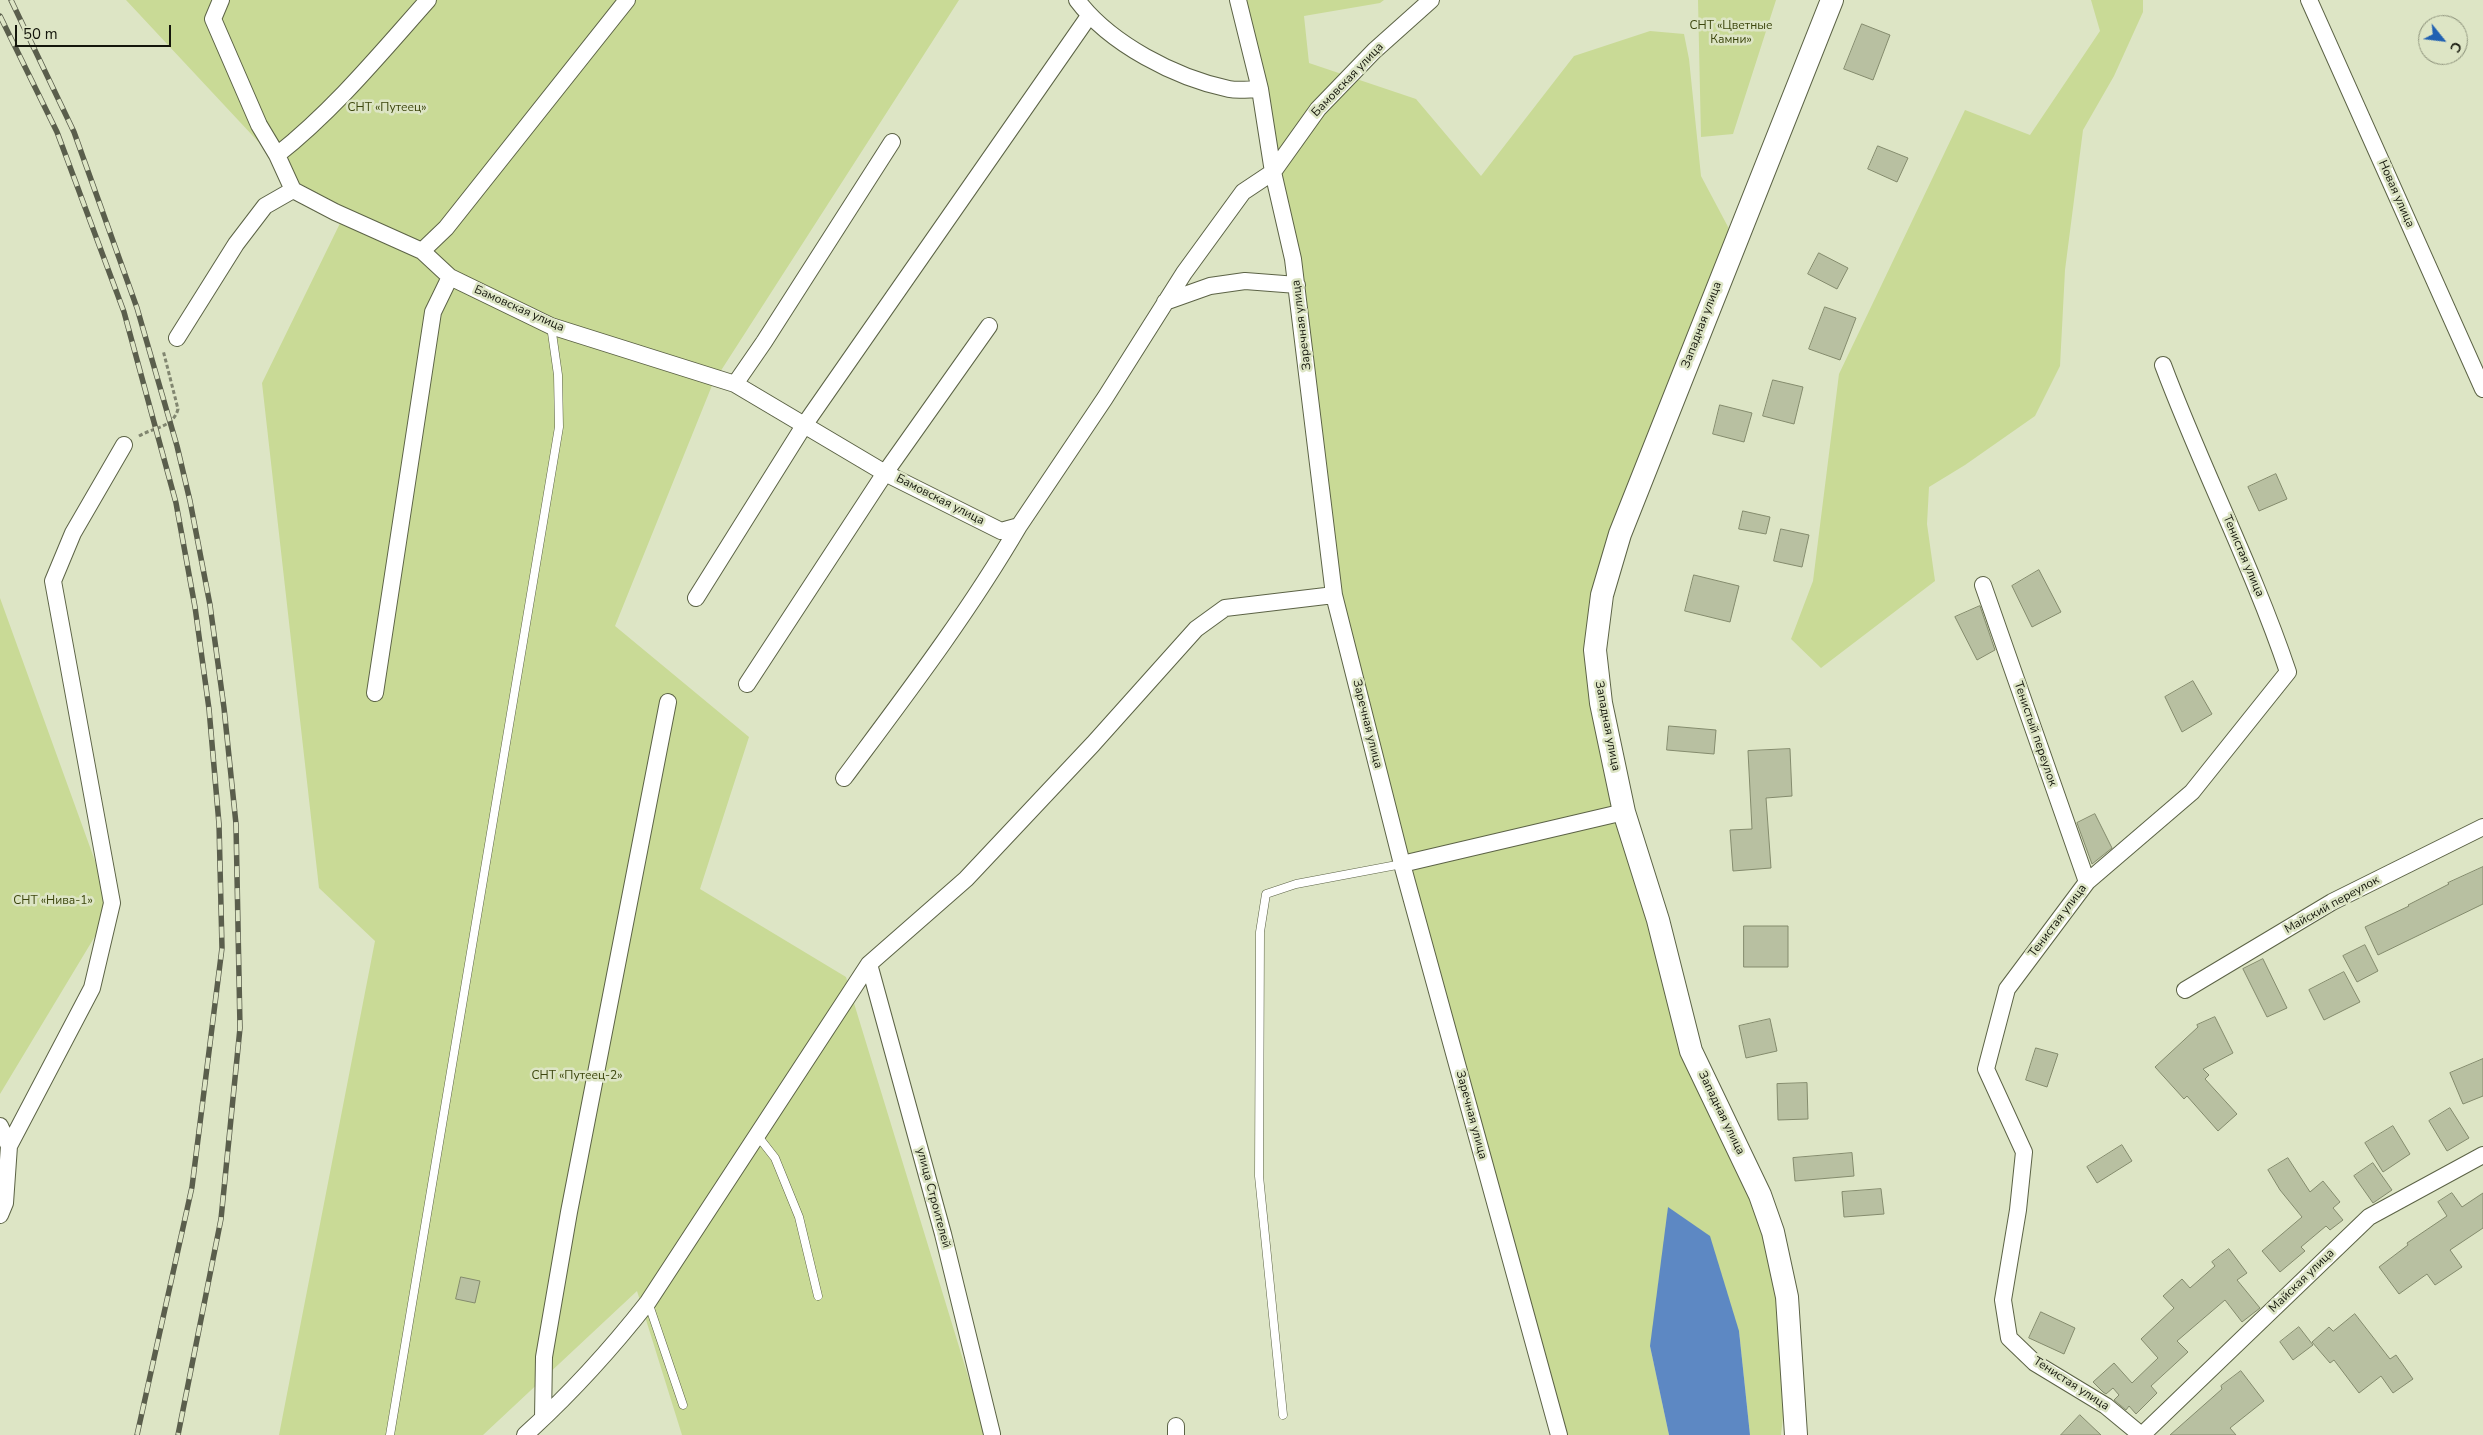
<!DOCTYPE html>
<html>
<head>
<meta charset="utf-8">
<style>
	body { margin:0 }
	#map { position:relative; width:2483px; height:1435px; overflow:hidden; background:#dde5c5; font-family:"Nunito Sans",sans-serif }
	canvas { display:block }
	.north { position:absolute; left:2418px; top:15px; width:50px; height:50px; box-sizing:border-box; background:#dde5c5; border:1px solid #8d927b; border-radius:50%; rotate:119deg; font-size:14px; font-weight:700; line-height:20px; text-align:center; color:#14160b }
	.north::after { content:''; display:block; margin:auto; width:18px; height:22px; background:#2161b2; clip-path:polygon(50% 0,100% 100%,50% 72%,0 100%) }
	.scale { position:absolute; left:15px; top:25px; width:156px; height:22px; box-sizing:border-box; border:2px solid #14160b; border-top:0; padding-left:6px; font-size:15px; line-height:18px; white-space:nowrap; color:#14160b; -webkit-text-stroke:4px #dde5c5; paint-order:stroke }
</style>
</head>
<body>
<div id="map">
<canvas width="2483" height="1435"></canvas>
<div class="north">С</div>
<div class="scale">50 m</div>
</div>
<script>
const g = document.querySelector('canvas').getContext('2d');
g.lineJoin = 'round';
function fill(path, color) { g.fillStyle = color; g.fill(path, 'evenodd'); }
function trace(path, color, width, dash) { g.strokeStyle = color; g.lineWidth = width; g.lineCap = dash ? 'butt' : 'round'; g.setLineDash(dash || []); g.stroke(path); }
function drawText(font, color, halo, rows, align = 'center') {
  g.font = font + ' "Nunito Sans",sans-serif'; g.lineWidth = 5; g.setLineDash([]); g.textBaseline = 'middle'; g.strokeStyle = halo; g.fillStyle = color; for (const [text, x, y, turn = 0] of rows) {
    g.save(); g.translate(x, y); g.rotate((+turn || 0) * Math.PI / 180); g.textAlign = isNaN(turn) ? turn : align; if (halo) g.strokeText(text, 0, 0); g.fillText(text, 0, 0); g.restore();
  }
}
const green = new Path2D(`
	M126 0H959L713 383 615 626 749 737 700 889 846 977 986 1435H682L637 1291 483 1435H279L375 941 319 888 262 383 347 209 295 181Z
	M1238 0H1384L1380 3 1304 16 1309 63 1416 99 1481 176 1574 56 1650 31 1684 34 1689 59 1701 176 1735 240 1620 534 1595 650 1681 1009 1760 1195 1790 1354 1781 1435H1750L1739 1331 1650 1346 1669 1435H1559L1334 595 1297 285Z
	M1698 0H1776L1733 134 1701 137Z
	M2091 0H2143V12L2114 76 2083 130 2065 270 2060 366 2035 416 1965 465 1929 487 1927 524 1935 581 1821 668 1791 639 1813 581 1839 374 1965 110 2030 135 2100 31Z
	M0 598 112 908 0 1094Z`);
const water = new Path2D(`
	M1668 1207 1710 1236 1739 1331 1750 1435H1669L1650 1346Z`);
const building = new Path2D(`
	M1862 24 1890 35 1873 80 1844 69Z
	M1878 146 1908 158 1897 182 1868 169Z
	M1819 253 1848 268 1837 289 1808 274Z
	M1825 307 1856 318 1840 360 1809 349Z
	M1773 380 1803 387 1794 424 1763 416Z
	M1720 405 1752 413 1744 442 1713 434Z
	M2276 474 2287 499 2259 511 2248 487Z
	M1743 511 1770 517 1766 534 1739 529Z
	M1781 529 1809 535 1802 567 1774 561Z
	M2039 570 2061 612 2032 627 2012 586Z
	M1694 575 1739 586 1730 622 1685 611Z
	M1980 606 1995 650 1977 660 1955 617Z
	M2193 681 2212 714 2182 732 2165 697Z
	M1669 726 1716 730 1714 754 1667 750Z
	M1790 749 1792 796 1766 798 1771 868 1733 871 1730 830 1752 829 1748 751Z
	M2095 814 2112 848 2092 864 2077 823Z
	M2483 867V904L2378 955 2365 927 2409 906 2408 905 2449 884 2448 883Z
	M1744 926H1788V967H1744Z
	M2365 945 2378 971 2357 982 2343 956Z
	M2263 959 2287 1008 2267 1017 2243 969Z
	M2344 972 2360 1002 2324 1020 2309 990Z
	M2215 1017 2233 1053 2203 1069 2209 1075 2205 1079 2237 1114 2218 1131 2187 1096 2184 1099 2155 1067 2198 1027 2197 1025Z
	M1770 1019 1777 1051 1746 1058 1739 1026Z
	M2036 1048 2058 1054 2047 1087 2026 1080Z
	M2483 1059V1096L2463 1104 2450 1073Z
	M1807 1083 1808 1119 1778 1120 1777 1084Z
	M2450 1108 2469 1138 2447 1151 2429 1121Z
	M2393 1126 2410 1154 2383 1172 2365 1143Z
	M2122 1145 2132 1161 2097 1183 2087 1167Z
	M1852 1153 1854 1176 1795 1181 1793 1158Z
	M2288 1158 2310 1192 2323 1181 2340 1202 2333 1208 2343 1220 2330 1230 2326 1226 2301 1247 2305 1251 2280 1272 2262 1251 2302 1217 2280 1190 2268 1170Z
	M2373 1163 2392 1190 2373 1203 2354 1176Z
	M1881 1189 1884 1214 1844 1217 1842 1192Z
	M2452 1193 2462 1207 2483 1193V1228L2450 1250 2462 1267 2435 1285 2427 1274 2399 1294 2379 1267 2408 1245 2407 1243 2447 1216 2438 1202Z
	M2229 1249 2247 1273 2237 1280 2260 1308 2242 1322 2225 1300 2177 1341 2188 1352 2151 1386 2157 1393 2136 1414 2129 1406 2126 1410 2114 1400 2119 1395 2113 1388 2106 1394 2103 1392 2093 1382 2114 1363 2132 1383 2158 1358 2141 1339 2174 1308 2163 1296 2182 1279 2190 1288 2215 1266 2212 1262Z
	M461 1277 480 1281 475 1303 456 1299Z
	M2041 1312 2075 1328 2064 1354 2029 1338Z
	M2355 1314 2390 1359 2396 1355 2413 1379 2393 1393 2381 1376 2359 1393 2334 1360 2330 1363 2312 1342 2329 1327 2333 1331Z
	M2299 1327 2313 1345 2293 1360 2280 1342Z
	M2241 1371 2264 1401 2230 1428 2236 1435H2170L2222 1389 2221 1386Z
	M2080 1415 2101 1435H2061Z`);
const path = new Path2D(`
	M139 436C154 427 173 428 178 409L163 350`);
const service = new Path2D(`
	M757 1135 775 1158 799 1217 818 1296
	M648 1302 683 1405
	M1283 1415 1259 1176 1260 932 1266 894 1296 884 1402 864
	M390 1435 559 427 558 375 551 326`);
const minor = new Path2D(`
	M221 0 213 19 259 125 277 155 293 190 335 212 422 251 450 277 551 326 735 384 885 473 1001 531 1019 526 1105 398 1184 273 1243 192 1273 172 1318 109 1374 51 1431 0
	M1077 0C1110 44 1176 78 1229 89 1239 91 1250 89 1260 89
	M1238 0 1260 89 1273 172 1293 259 1334 595 1402 864 1559 1435
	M2309 0 2483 389
	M277 155C334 110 380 54 428 0
	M422 251 446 228 627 0
	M1165 302 1210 286 1245 281 1297 285
	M177 338 236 244 265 206 293 190
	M735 384 764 342 892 142
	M1983 585 2087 882
	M696 598 805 424 1089 16
	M747 684 885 473 989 326
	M375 693 433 312 450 277
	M844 778C905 696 967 615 1019 526
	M1402 864 1624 812
	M869 964 943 1234 992 1434
	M2185 990 2332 902 2483 827
	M0 1126 9 1146
	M0 1215 5 1203 9 1146 92 988 112 903 53 581 73 533 124 445
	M543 1418 544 1357 569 1212 668 702
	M1176 1426V1435
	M525 1435C568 1396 612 1348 648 1302L869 964 966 879 1093 744 1196 629 1225 608 1334 595
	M2141 1435 2106 1406 2035 1363 2009 1338 2003 1300 2018 1210 2024 1152 1986 1069 2007 989 2087 882 2192 792 2288 672C2253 568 2202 469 2163 365
	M2142 1435 2369 1217 2483 1155`);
const secondary = new Path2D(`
	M1796 1435 1787 1297 1773 1232 1760 1195 1691 1051 1658 920 1624 812 1601 703 1595 650 1602 595 1620 534 1832 0`);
const rail = new Path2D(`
	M11 0 74 132 137 308 177 446 190 501 210 605 224 708 236 824 240 1028 221 1219 178 1435
	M0 16 57 132 124 312 176 503 195 607 209 709 219 824 222 948 192 1187 137 1435`);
const parkNames = [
	["СНТ «Цветные",1731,26],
	["Камни»",1731,40],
	["СНТ «Путеец»",387,108],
	["СНТ «Нива-1»",53,901],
	["СНТ «Путеец-2»",577,1076]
];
const streetNames = [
	["Бамовская улица",1348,80,-46],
	["Новая улица",2396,194,66],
	["Бамовская улица",519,309,24],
	["Заречная улица",1302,325,-97],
	["Западная улица",1702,325,-69],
	["Бамовская улица",940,500,27],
	["Тенистая улица",2243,556,67],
	["Заречная улица",1367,724,76],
	["Западная улица",1607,726,79],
	["Тенистый переулок",2035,734,71],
	["Майский переулок",2332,905,-29],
	["Тенистая улица",2058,921,-53],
	["Западная улица",1721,1113,64],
	["Заречная улица",1471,1115,75],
	["улица Строителей",933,1198,75],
	["Майская улица",2302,1281,-44],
	["Тенистая улица",2071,1384,33]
];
fill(green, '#c9da96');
fill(water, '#5d88c3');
fill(building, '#b8c0a1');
trace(building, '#848b6d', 1);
trace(service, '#5c6346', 9);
trace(minor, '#5c6346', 18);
trace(secondary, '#5c6346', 24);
trace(path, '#818670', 3, [4, 2.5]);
trace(service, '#fff', 8);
trace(minor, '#fff', 16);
trace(secondary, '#fff', 22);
trace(rail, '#5a5e4c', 5.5);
trace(rail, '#dde5c5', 4, [11]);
drawText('12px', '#3c460d', '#dde5c5', parkNames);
drawText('12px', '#14160b', '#dde5c5', streetNames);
</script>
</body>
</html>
